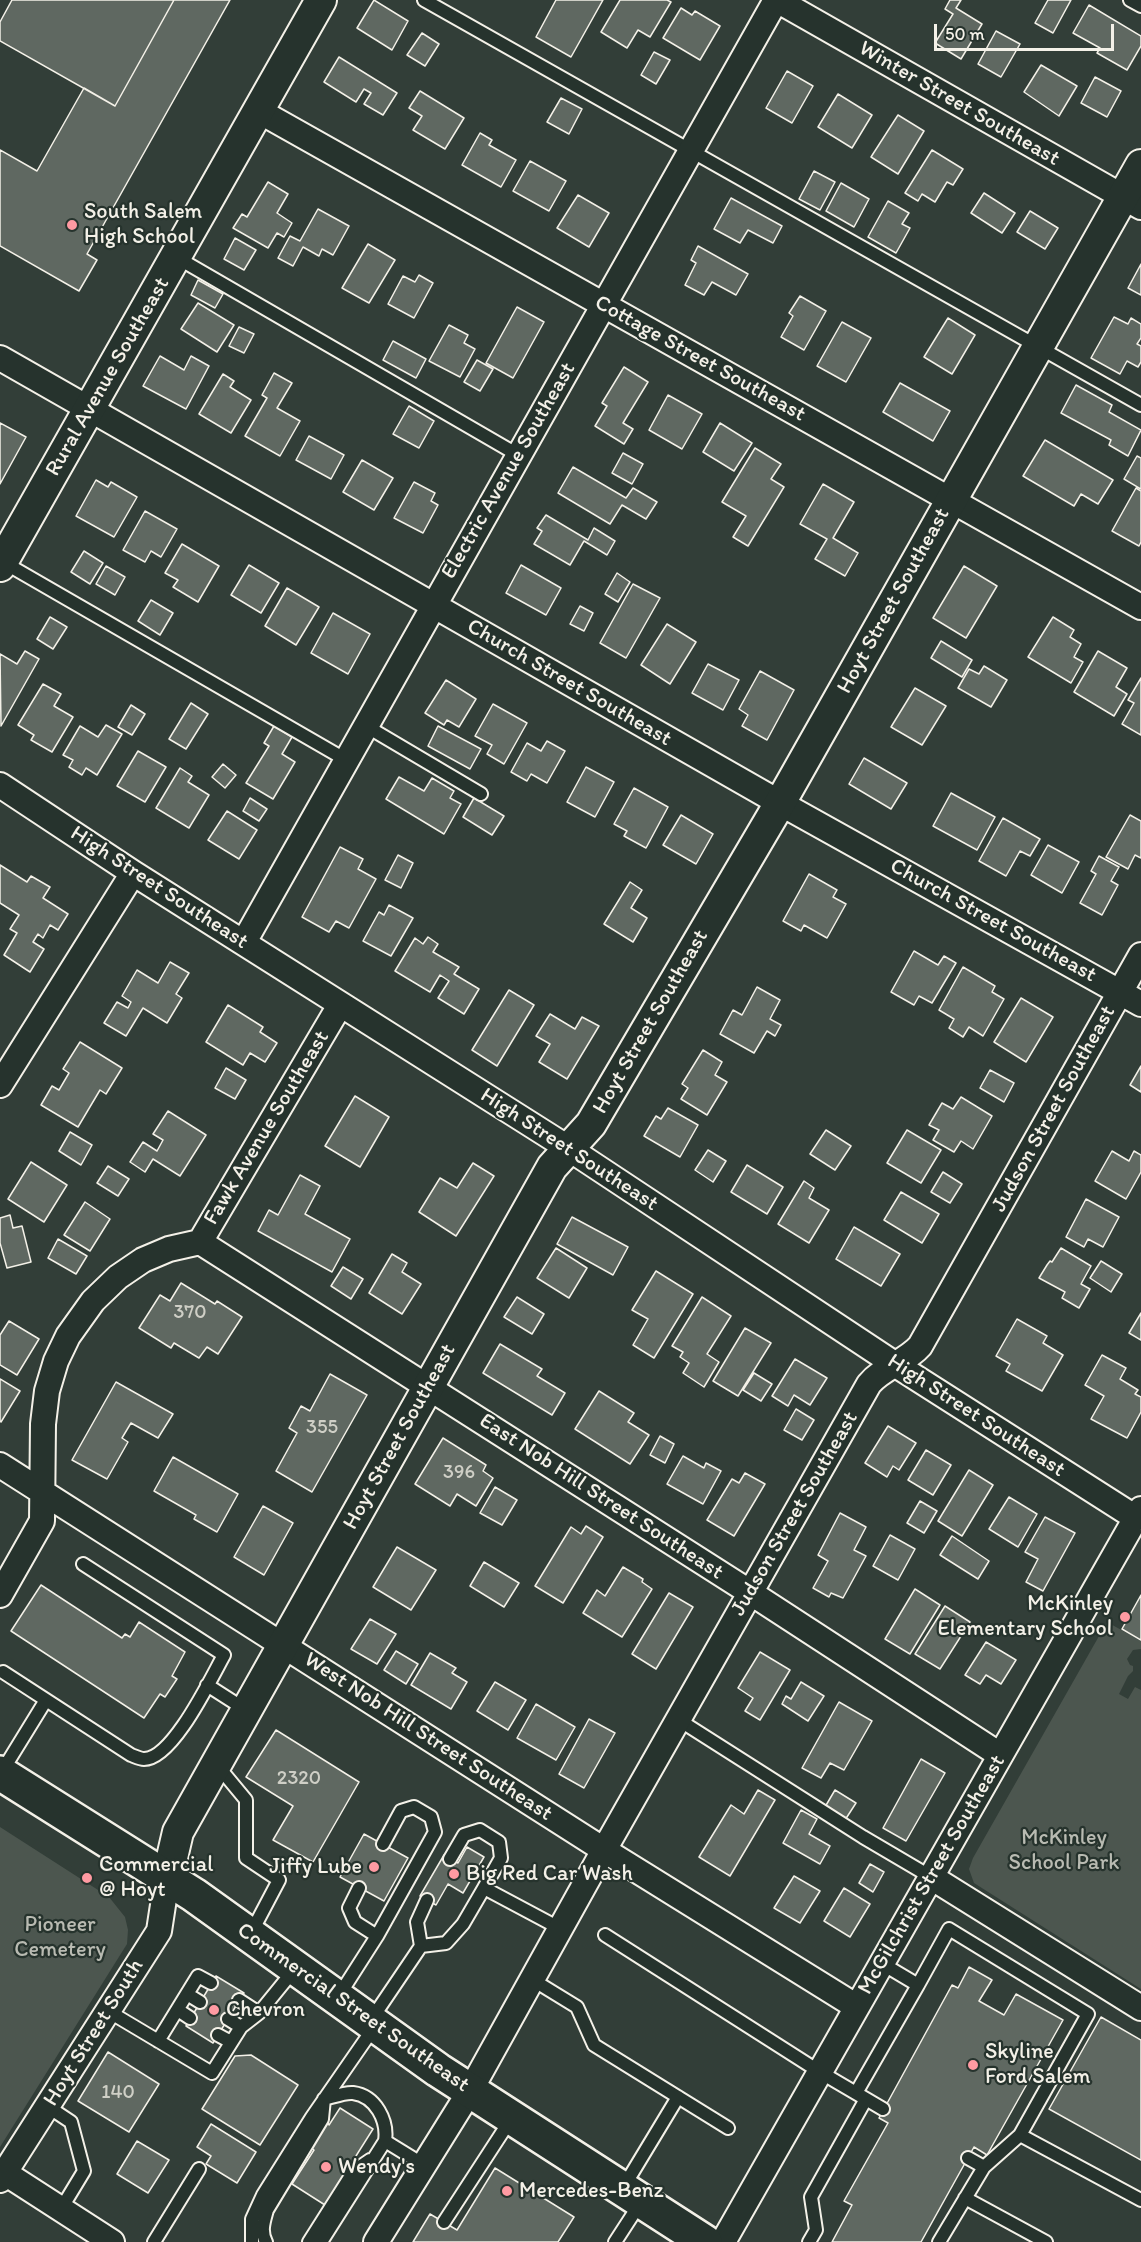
<!DOCTYPE html>
<html>
<head>
<meta charset="utf-8">
<style>
	body { margin:0 }
	#map { position:relative; width:1141px; height:2242px; overflow:hidden; background:#323e38; font-family:Itim,sans-serif }
	canvas { display:block }
	.scale { position:absolute; left:934px; top:24px; width:180px; height:27px; box-sizing:border-box; border:3px solid #f4f1e8; border-top:0; padding-left:8px; font-size:18px; line-height:21px; white-space:nowrap; color:#f4f1e8; -webkit-text-stroke:4px #26332d; paint-order:stroke }
</style>
</head>
<body>
<div id="map">
<canvas width="1141" height="2242"></canvas>
<div class="scale">50 m</div>
</div>
<script>
const g = document.querySelector('canvas').getContext('2d');
g.lineJoin = 'round';
function fill(path, color) { g.fillStyle = color; g.fill(path, 'evenodd'); }
function trace(path, color, width, dash) { g.strokeStyle = color; g.lineWidth = width; g.lineCap = dash ? 'butt' : 'round'; g.setLineDash(dash || []); g.stroke(path); }
function drawText(font, color, halo, rows, align = 'center') {
  g.font = font + ' Itim,sans-serif'; g.lineWidth = 4.5; g.setLineDash([]); g.textBaseline = 'middle'; g.strokeStyle = halo; g.fillStyle = color; for (const [text, x, y, turn = 0] of rows) {
    g.save(); g.translate(x, y); g.rotate((+turn || 0) * Math.PI / 180); g.textAlign = isNaN(turn) ? turn : align; if (halo) g.strokeText(text, 0, 0); g.fillText(text, 0, 0); g.restore();
  }
}
const green = new Path2D(`
	M1107 1622 1141 1641V1649L1133 1650 1127 1659 1130 1665 1133 1666V1671L1128 1676 1119 1694 1128 1699 1135 1687 1141 1690V1989L974 1883 969 1869 973 1858Z
	M0 1827 109 1897 125 1917 128 1930 127 1944 0 2147Z`);
const building = new Path2D(`
	M12 0H174L115 106 0 41V22Z
	M174 0H230L87 254 97 260 79 291 0 246V150L37 171 84 88 115 106Z
	M374 0 408 21 392 50 357 28Z
	M556 0H603L571 57 536 37Z
	M620 0H667L671 2 650 37 638 30 627 48 601 32Z
	M950 0H961L956 8 982 24 961 59 935 43 953 14 945 9Z
	M1048 0H1071L1053 33 1035 23Z
	M1089 5 1141 36V46L1127 70 1097 53 1100 48 1073 33Z
	M681 8 692 15 695 11 720 26 700 60 663 38Z
	M996 31 1020 44 1001 77 978 64Z
	M422 33 439 44 425 66 407 55Z
	M654 52 670 60 656 84 641 75Z
	M339 57 397 93 383 115 364 104 371 93 364 89 356 102 324 82Z
	M1041 65 1077 86 1059 116 1024 92Z
	M787 71 813 86 792 123 766 108Z
	M1095 77 1121 91 1107 117 1081 103Z
	M420 91 464 118 445 149 413 130 422 116 409 108Z
	M838 94 872 115 852 148 818 127Z
	M561 98 582 109 569 134 547 122Z
	M898 115 924 131 898 174 871 157Z
	M480 133 492 140 489 145 516 160 501 187 462 165Z
	M932 150 963 169 953 185 947 182 935 202 922 194 918 201 905 193Z
	M530 161 566 181 549 211 513 191Z
	M814 171 835 182 820 210 799 199Z
	M268 182 288 194 277 213 292 223 284 237 277 233 268 248 233 228 242 214 247 217Z
	M841 183 869 199 854 227 826 211Z
	M984 193 1015 213 1002 233 971 213Z
	M578 195 609 213 589 247 557 228Z
	M731 198 782 226 773 243 748 230 740 243 714 229Z
	M888 201 909 213 902 224 910 228 896 253 868 237Z
	M318 209 349 226 333 255 322 249 319 256 303 247 293 266 278 258 290 236 300 241Z
	M1030 211 1058 228 1045 249 1017 232Z
	M235 238 256 250 244 270 224 259Z
	M368 244 395 260 369 303 342 288Z
	M698 246 748 274 736 295 712 282 704 295 685 285 696 263 691 260Z
	M1141 264V295L1128 288Z
	M419 275 433 283 414 318 388 304 403 276 415 282Z
	M198 280 223 294 215 308 191 295Z
	M800 296 826 311 804 350 781 337 793 316 789 313Z
	M198 303 234 325 217 352 181 329Z
	M517 307 544 322 513 378 486 363Z
	M1114 317 1128 324 1131 318 1141 324V338L1137 344 1141 346V362L1138 367 1127 361 1120 374 1091 358Z
	M948 318 975 335 952 374 924 357Z
	M842 322 871 338 846 382 817 366Z
	M449 325 468 335 464 343 475 349 460 377 429 361Z
	M239 327 254 334 244 353 229 346Z
	M393 341 426 359 416 378 383 360Z
	M160 356 184 370 191 356 209 366 186 409 143 386Z
	M477 360 493 369 480 391 464 382Z
	M624 367 648 382 623 423 633 429 624 444 595 426 607 406 602 403Z
	M274 373 292 383 277 408 300 421 280 456 245 436 267 398 262 395Z
	M223 374 234 381 230 387 251 400 231 433 199 414Z
	M900 383 950 411 933 441 883 412Z
	M1076 385 1112 405 1109 412 1141 430 1128 456 1109 445 1111 440 1061 413Z
	M668 395 702 414 682 449 649 430Z
	M409 406 434 421 419 448 393 434Z
	M0 423 26 437 0 484Z
	M720 423 752 443 734 471 703 452Z
	M309 436 344 455 331 479 296 460Z
	M1045 440 1113 480 1098 504 1081 494 1074 506 1023 476Z
	M755 448 781 464 771 479 784 487 748 546 733 537 746 516 722 502Z
	M623 453 643 464 632 484 612 473Z
	M1137 456 1141 458V489L1124 479Z
	M362 460 393 478 374 510 343 492Z
	M573 467 626 498 633 488 657 502 646 519 622 505 610 524 558 493Z
	M96 480 108 487 111 482 137 497 114 537 76 516Z
	M414 482 435 493 431 501 438 505 423 533 394 518Z
	M823 484 854 502 833 538 858 553 845 576 815 559 827 539 800 524Z
	M1136 488 1141 491V542L1139 546 1112 531Z
	M145 511 177 529 161 557 151 551 145 562 123 550Z
	M546 515 588 540 594 528 615 541 607 555 584 541 570 565 534 544 542 531 537 528Z
	M182 544 219 566 198 602 173 587 178 580 165 573Z
	M84 551 103 563 90 584 71 572Z
	M249 565 279 583 261 613 231 595Z
	M521 565 561 588 546 615 506 593Z
	M106 566 125 577 115 595 96 584Z
	M964 566 997 586 966 638 933 618Z
	M617 573 630 582 618 602 605 594Z
	M633 584 660 598 626 658 600 643Z
	M287 588 319 607 296 645 265 626Z
	M151 600 173 613 160 635 138 621Z
	M580 606 593 613 584 631 570 624Z
	M333 613 370 634 348 674 311 653Z
	M50 617 67 627 53 649 37 639Z
	M1053 617 1074 630 1070 637 1081 644 1074 657 1083 662 1071 683 1028 657Z
	M667 624 696 642 670 684 641 665Z
	M941 641 972 660 962 677 931 658Z
	M25 651 39 659 1 726 0 654 17 664Z
	M1098 651 1127 668 1116 687 1127 694 1114 716 1074 692Z
	M708 664 739 680 723 710 692 693Z
	M984 666 1007 680 991 707 958 688 969 669 979 674Z
	M760 671 794 690 767 740 742 726 748 715 739 709Z
	M1141 678V735L1122 724 1134 703 1128 700Z
	M446 680 476 699 459 727 447 720 444 725 425 713Z
	M43 684 61 694 54 706 73 717 52 752 31 740 34 735 18 725Z
	M915 688 946 706 922 745 891 727Z
	M191 703 208 714 186 749 169 739Z
	M493 704 527 723 504 764 487 754 492 745 475 736Z
	M131 705 145 714 132 735 118 727Z
	M106 725 122 734 97 775 86 768 82 775 69 767 73 760 63 755 80 726 98 737Z
	M274 726 292 737 282 754 295 762 273 799 246 783 269 746 264 743Z
	M438 726 481 749 470 769 428 746Z
	M547 741 565 751 547 783 531 774 527 781 511 772 527 743 541 751Z
	M138 751 166 767 145 802 117 786Z
	M864 758 907 783 891 809 849 784Z
	M223 764 236 775 225 788 212 777Z
	M586 767 614 782 595 817 567 802Z
	M180 768 192 776 188 782 209 795 189 828 156 808Z
	M399 777 424 791 432 778 454 791 450 798 461 804 444 834 386 799Z
	M634 788 668 807 646 848 624 836 627 831 614 824Z
	M951 793 995 817 977 850 933 826Z
	M250 798 267 809 259 821 243 811Z
	M474 798 504 816 492 835 463 817Z
	M227 811 257 830 239 859 208 840Z
	M681 815 713 834 696 864 663 845Z
	M1130 815 1141 821V858L1135 855 1128 869 1106 857Z
	M1003 818 1040 839 1030 856 1020 851 1006 876 979 861Z
	M1048 845 1079 862 1062 893 1031 875Z
	M340 847 363 859 358 869 376 879 349 928 336 921 329 932 302 917Z
	M398 855 413 863 401 888 385 880Z
	M1099 856 1119 867 1111 881 1118 885 1102 915 1080 903 1096 874 1091 871Z
	M0 865 27 882 31 876 50 887 43 898 68 914 58 930 50 925 43 938 38 934 33 942 44 949 30 972 4 955 17 933 10 929 19 915 0 903Z
	M809 874 837 890 833 897 846 904 827 938 804 925 801 931 783 921Z
	M630 882 642 890 631 908 647 918 633 942 604 924Z
	M389 905 413 918 391 956 363 941 379 912 384 915Z
	M428 937 438 944 433 952 459 967 454 974 479 989 464 1014 438 998 449 981 440 975 430 992 395 971 415 938 423 944Z
	M914 951 938 965 944 956 956 963 932 1003 919 996 914 1005 891 992Z
	M170 962 189 973 176 994 182 998 167 1023 143 1008 126 1036 104 1023 117 1002 128 1008 131 1002 122 996 137 970 158 983Z
	M963 967 995 986 992 992 1004 999 983 1036 969 1027 963 1037 949 1028 954 1019 939 1010Z
	M757 987 780 1000 770 1019 781 1025 775 1036 767 1031 754 1053 720 1034 733 1010 742 1015Z
	M509 990 534 1005 497 1066 472 1050Z
	M1021 998 1053 1017 1026 1062 994 1042Z
	M228 1005 263 1027 260 1032 277 1043 265 1062 250 1053 243 1065 206 1042Z
	M550 1014 575 1029 582 1017 599 1026 567 1079 539 1062 550 1044 536 1036Z
	M80 1042 122 1068 106 1094 100 1090 78 1127 41 1105 52 1086 59 1090 69 1073 63 1069Z
	M703 1050 722 1062 715 1075 727 1082 707 1115 681 1099 688 1088 682 1084Z
	M1141 1066V1092L1130 1085Z
	M226 1068 246 1080 235 1099 215 1088Z
	M990 1070 1014 1083 1004 1102 980 1088Z
	M355 1096 389 1117 360 1167 325 1146Z
	M961 1097 992 1116 973 1149 961 1141 954 1152 933 1140 939 1130 929 1125 942 1103 953 1109Z
	M668 1108 698 1125 680 1157 644 1136 656 1116 661 1119Z
	M168 1111 206 1135 180 1176 153 1159 145 1172 130 1162 143 1142 157 1151 163 1140 153 1134Z
	M826 1130 851 1146 835 1170 810 1154Z
	M907 1130 941 1150 921 1183 887 1163Z
	M70 1132 92 1145 81 1165 59 1151Z
	M708 1150 726 1161 713 1182 695 1170Z
	M1112 1151 1129 1161 1134 1151 1141 1155V1172L1126 1199 1095 1181Z
	M31 1162 67 1185 44 1222 8 1199Z
	M473 1163 494 1176 456 1236 419 1212 440 1178 457 1188Z
	M747 1165 783 1187 767 1214 731 1192Z
	M108 1166 129 1179 118 1196 97 1183Z
	M943 1172 962 1184 950 1203 931 1192Z
	M300 1175 320 1186 305 1214 350 1239 332 1272 258 1231 269 1210 278 1215Z
	M804 1181 814 1188 809 1198 829 1210 809 1243 778 1224Z
	M901 1192 939 1214 922 1243 884 1220Z
	M1086 1199 1119 1217 1103 1247 1088 1239 1084 1247 1066 1237Z
	M85 1202 110 1219 90 1251 64 1235Z
	M10 1215 13 1228 22 1226 31 1262 7 1268 0 1243V1218Z
	M572 1217 628 1247 613 1275 557 1244Z
	M854 1227 900 1254 881 1286 836 1259Z
	M58 1239 87 1256 76 1274 48 1258Z
	M556 1248 587 1268 569 1298 537 1278Z
	M1061 1248 1091 1266 1081 1284 1090 1289 1079 1308 1062 1298 1065 1292 1039 1278 1047 1265 1050 1261 1052 1262Z
	M392 1254 407 1263 402 1272 421 1284 402 1314 369 1293Z
	M1101 1261 1122 1274 1111 1292 1090 1278Z
	M343 1267 363 1279 351 1299 331 1286Z
	M656 1271 693 1294 654 1358 633 1345 648 1319 632 1310Z
	M181 1283 215 1304 217 1301 242 1317 218 1354 207 1347 199 1358 174 1343 171 1348 139 1328 160 1295 170 1301Z
	M517 1297 544 1314 532 1334 504 1317Z
	M702 1297 731 1316 707 1354 719 1362 704 1387 683 1373 689 1363 680 1357 683 1352 672 1346Z
	M1141 1313V1340L1129 1333Z
	M1017 1319 1047 1336 1043 1343 1063 1355 1042 1391 1006 1371 1010 1364 996 1356Z
	M9 1321 39 1339 17 1375 0 1365V1335Z
	M745 1328 771 1343 738 1396 713 1381Z
	M500 1344 542 1369 537 1376 565 1393 552 1415 483 1373Z
	M1102 1355 1126 1368 1120 1379 1138 1390 1135 1394 1141 1397V1412L1127 1438 1091 1419 1104 1396 1085 1385Z
	M795 1359 827 1378 810 1405 794 1395 788 1406 772 1396Z
	M754 1373 772 1384 761 1401 743 1390Z
	M330 1374 367 1395 312 1492 276 1471 297 1433 289 1428 301 1406 310 1411Z
	M0 1379 20 1391 1 1422 0 1421Z
	M116 1382 173 1414 158 1438 131 1423 122 1438 128 1442 107 1479 72 1460Z
	M599 1391 634 1413 628 1422 649 1435 630 1464 575 1429Z
	M796 1409 814 1420 802 1440 784 1430Z
	M888 1426 916 1443 899 1470 893 1466 887 1477 865 1463Z
	M660 1436 674 1444 665 1463 650 1455Z
	M443 1438 486 1465 483 1471 493 1478 476 1506 457 1494 450 1506 415 1484Z
	M926 1450 951 1465 933 1495 908 1480Z
	M683 1456 704 1468 706 1463 721 1471 703 1504 667 1484Z
	M173 1457 238 1494 217 1532 194 1519 196 1515 154 1491Z
	M969 1470 993 1485 962 1536 938 1521Z
	M745 1473 765 1484 734 1536 707 1520 732 1479 739 1483Z
	M495 1487 517 1500 502 1525 480 1513Z
	M1009 1497 1037 1514 1018 1547 989 1529Z
	M920 1501 937 1511 924 1533 907 1523Z
	M263 1506 293 1523 264 1575 234 1557Z
	M840 1513 866 1527 854 1550 866 1556 843 1598 831 1593 829 1597 813 1588 828 1561 818 1555Z
	M1045 1517 1075 1533 1043 1591 1026 1582 1038 1559 1025 1552Z
	M586 1526 603 1537 563 1603 535 1586 571 1527 581 1534Z
	M890 1535 915 1549 898 1580 873 1566Z
	M952 1536 989 1561 978 1579 940 1555Z
	M397 1547 436 1570 411 1610 373 1587Z
	M484 1562 519 1583 504 1607 470 1586Z
	M623 1567 643 1579 642 1582 652 1589 622 1637 583 1613 597 1590 605 1596Z
	M41 1585 122 1638 125 1634 130 1637 139 1622 185 1652 172 1676 177 1679 165 1697 160 1694 144 1718 11 1631Z
	M915 1589 940 1605 910 1654 885 1639Z
	M669 1593 693 1607 656 1669 632 1654Z
	M1141 1595V1640L1122 1629Z
	M945 1606 970 1622 940 1669 915 1654Z
	M370 1619 396 1634 377 1664 351 1649Z
	M986 1642 1016 1660 1001 1684 986 1675 980 1684 965 1675Z
	M396 1651 418 1664 406 1684 384 1670Z
	M760 1652 790 1670 760 1720 745 1711 753 1698 738 1688Z
	M430 1653 456 1668 452 1673 467 1682 451 1709 411 1685Z
	M495 1682 526 1700 508 1730 477 1711Z
	M801 1682 824 1696 808 1721 782 1704 786 1696 791 1699Z
	M839 1702 872 1721 844 1770 830 1763 821 1778 802 1768Z
	M536 1704 575 1727 556 1760 517 1738Z
	M589 1719 615 1733 584 1788 559 1774Z
	M276 1730 359 1782 313 1862 273 1840 293 1806 246 1777Z
	M921 1759 945 1773 906 1841 883 1828Z
	M758 1790 775 1800 730 1876 699 1857 731 1805 744 1814Z
	M835 1790 856 1803 845 1820 825 1807Z
	M801 1810 817 1819 809 1834 830 1846 820 1864 783 1843Z
	M364 1834 408 1858 384 1901 340 1877Z
	M467 1847 484 1857 463 1893 448 1884 436 1905 420 1896 444 1855 458 1863Z
	M870 1864 884 1872 873 1892 859 1883Z
	M794 1876 820 1891 800 1923 774 1908Z
	M844 1888 870 1904 850 1937 824 1921Z
	M969 1967 992 1980 979 2001 1004 2015 1016 1994 1063 2020 987 2155 974 2147 921 2242H832L852 2205 844 2201 888 2123 879 2118 952 1985 958 1988Z
	M216 1976 244 1993 213 2043 186 2026Z
	M1101 2017 1141 2040V2160L1049 2109Z
	M108 2052 159 2084 129 2132 78 2101Z
	M251 2055 298 2085 260 2145 202 2109 235 2056Z
	M340 2108 373 2129 325 2205 292 2184 314 2150 310 2147 327 2121 329 2125Z
	M211 2124 256 2152 237 2183 206 2164 211 2156 197 2147Z
	M137 2141 169 2160 148 2193 117 2174Z
	M495 2168 574 2217 558 2242H413L430 2214 457 2230Z`);
const service = new Path2D(`
	M424 0 1141 405
	M1130 0 1141 6
	M176 257 518 455
	M3 562 348 761
	M366 726 481 794
	M3 1672 131 1755C134 1756 140 1759 144 1759 173 1759 211 1678 224 1655L83 1564
	M207 1685 246 1710
	M679 1720 863 1837 931 1877
	M217 1765 246 1800V1858L279 1880 250 1935
	M1 1773 46 1700
	M450 1859 464 1835 480 1830 499 1842 501 1858 484 1888
	M359 1888 349 1908 355 1922 377 1936
	M605 1935 820 2072 866 2099 811 2197 816 2230 809 2242
	M421 1946 417 1922 427 1900
	M533 1980 577 2007 594 2045 728 2128
	M918 1985 949 1929 1088 2014 1020 2135 984 2167 939 2242
	M187 1994 200 2002
	M338 1997 377 1936 435 1832 431 1817 414 1807 401 1811 383 1844
	M239 2000 259 2013
	M178 2010 190 2018
	M108 2011 212 2073 241 2027 259 2013 294 1970
	M228 2019 241 2027
	M371 2020 421 1946 446 1943 463 1924 484 1888 561 1929
	M218 2035 231 2042
	M158 2041 198 1976 211 1983
	M856 2093 918 1985 881 1963
	M866 2099 883 2109
	M47 2106 71 2122 84 2171 61 2209
	M1020 2135 1141 2200
	M385 2141 424 2165
	M968 2158 984 2167
	M623 2188 678 2097
	M965 2198 1046 2242
	M444 2222 511 2119
	M154 2242 199 2169
	M252 2242V2219L263 2195 312 2117 375 2026
	M266 2242C260 2231 264 2221 267 2210L322 2119 324 2099C333 2097 345 2092 353 2093 376 2096 388 2121 385 2141L321 2242
	M309 2242 354 2171 370 2160
	M615 2242 641 2202`);
const minor = new Path2D(`
	M777 0 1141 207
	M259 111 1141 607
	M0 358 780 803 1141 1004
	M0 785 133 873 568 1148 896 1365 1136 1518
	M244 942 776 0
	M0 1085 133 873
	M200 1242 751 1593 1000 1755
	M0 1465 604 1850 857 2007
	M0 1595 42 1521 43 1424 47 1391 56 1361 68 1336 93 1301 118 1277 143 1260 169 1249 200 1242 340 1005
	M931 1877 1141 2008
	M5 2173 112 2242
	M0 2180 159 1931 167 1879
	M376 2242 470 2091 604 1850 869 1384C882 1368 906 1362 920 1346L1141 955
	M723 2242 1141 1509`);
const tertiary = new Path2D(`
	M0 566 321 0
	M167 1879 178 1832 552 1167 591 1124 780 803 1141 165`);
const primary = new Path2D(`
	M0 1773 194 1895 438 2070 705 2242`);
const markers = [
	[72,225,6,"#ff9aa2"],
	[1125,1617,6,"#ff9aa2"],
	[374,1867,6,"#ff9aa2"],
	[454,1874,6,"#ff9aa2"],
	[87,1878,6,"#ff9aa2"],
	[214,2010,6,"#ff9aa2"],
	[973,2065,6,"#ff9aa2"],
	[326,2167,6,"#ff9aa2"],
	[507,2191,6,"#ff9aa2"]
];
const numberNames = [
	["370",190,1313],
	["355",322,1428],
	["396",459,1473],
	["2320",299,1779],
	["140",118,2093]
];
const streetNames = [
	["Winter Street Southeast",959,104,30],
	["Cottage Street Southeast",700,359,29],
	["Rural Avenue Southeast",108,377,-60],
	["Electric Avenue Southeast",509,471,-60],
	["Hoyt Street Southeast",894,601,-61],
	["Church Street Southeast",569,683,30],
	["High Street Southeast",159,888,33],
	["Church Street Southeast",993,921,29],
	["Hoyt Street Southeast",651,1022,-60],
	["Judson Street Southeast",1054,1109,-61],
	["Fawk Avenue Southeast",267,1128,-59],
	["High Street Southeast",569,1150,33],
	["High Street Southeast",976,1416,33],
	["Hoyt Street Southeast",400,1437,-61],
	["East Nob Hill Street Southeast",601,1497,33],
	["Judson Street Southeast",795,1514,-60],
	["West Nob Hill Street Southeast",428,1737,33],
	["McGilchrist Street Southeast",932,1875,-60],
	["Commercial Street Southeast",353,2008,35],
	["Hoyt Street South",94,2033,-58]
];
const poiNames = [
	["South Salem",84,212],
	["High School",84,237],
	["McKinley",1113,1604,"right"],
	["Elementary School",1113,1629,"right"],
	["Commercial",99,1865],
	["@ Hoyt",99,1890],
	["Jiffy Lube",362,1867,"right"],
	["Big Red Car Wash",466,1874],
	["Chevron",226,2010],
	["Skyline",985,2052],
	["Ford Salem",985,2077],
	["Wendy's",338,2167],
	["Mercedes-Benz",519,2191]
];
const parkNames = [
	["McKinley",1064,1838],
	["School Park",1064,1863],
	["Pioneer",60,1925],
	["Cemetery",60,1950]
];
fill(green, '#4c564f');
fill(building, '#5f6861');
trace(building, '#f4f1e8', 1.5);
trace(service, '#f4f1e8', 16);
trace(minor, '#f4f1e8', 28);
trace(tertiary, '#f4f1e8', 34);
trace(primary, '#f4f1e8', 38);
trace(service, '#26332d', 12);
trace(minor, '#26332d', 24);
trace(tertiary, '#26332d', 30);
trace(primary, '#26332d', 33);
for (const [x, y, r, color] of markers) { const dot = new Path2D(); dot.arc(x, y, r, 0, 2 * Math.PI); g.fillStyle = color; g.fill(dot); trace(dot, '#26332d', 2); }
drawText('20px', '#cfcfc6', null, numberNames);
drawText('22px', '#f4f1e8', '#26332d', streetNames);
drawText('22px', '#f4f1e8', '#26332d', poiNames, 'left');
drawText('22px', '#b9bbb2', '#26332d', parkNames);
</script>
</body>
</html>
